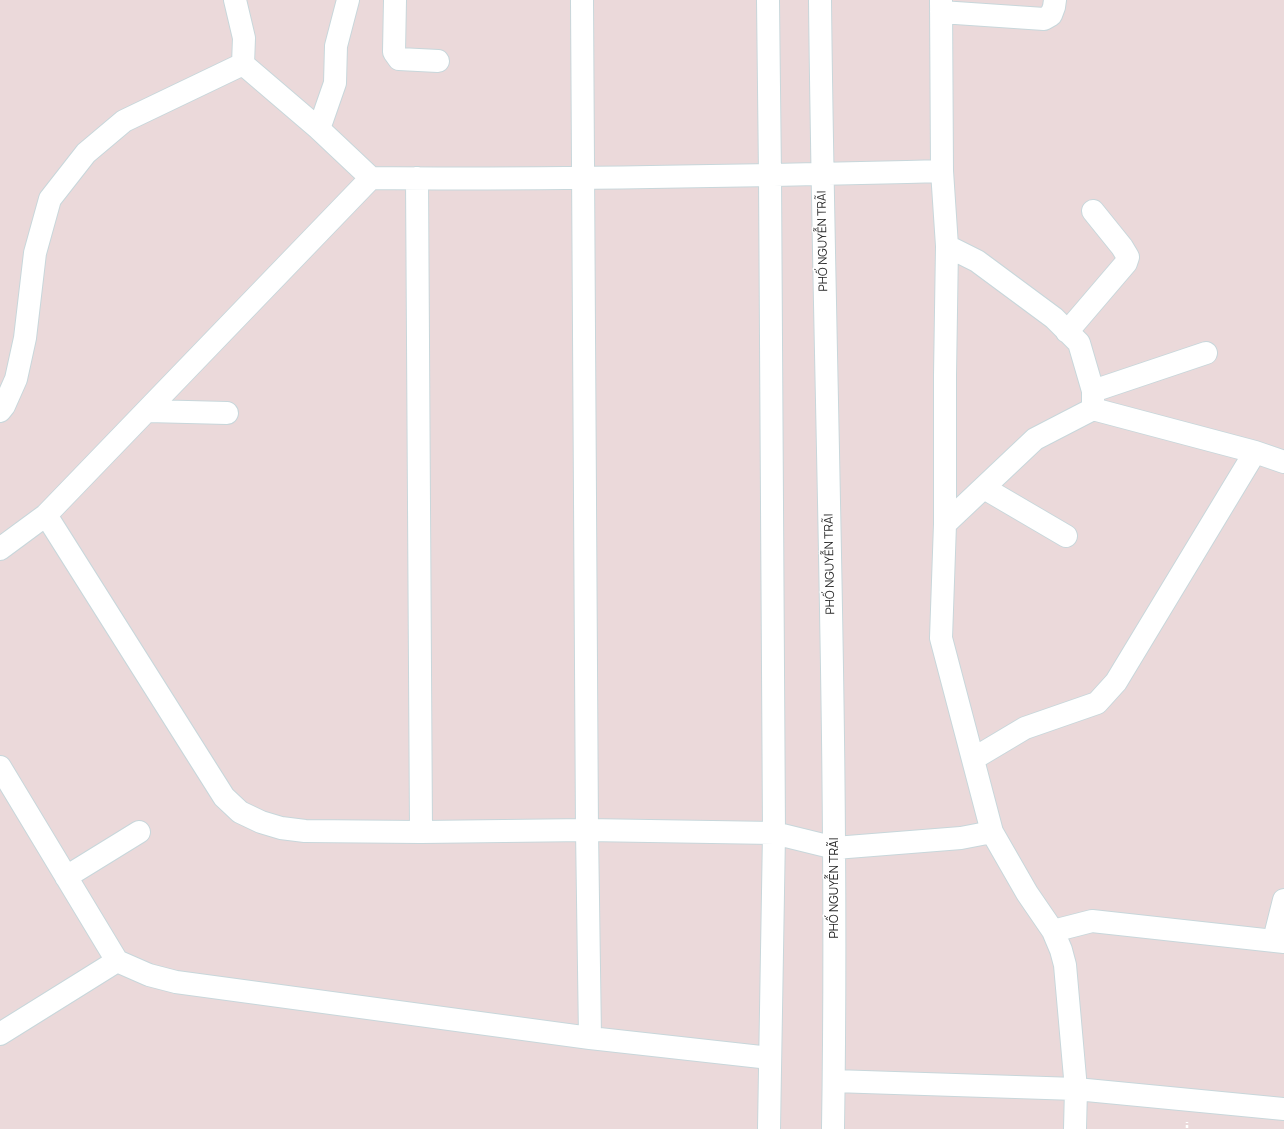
<!DOCTYPE html>
<html>
<head>
<meta charset="utf-8">
<style>
	body { margin:0 }
	canvas { display:block; background:#ebd9da }
</style>
</head>
<body>
<canvas width="1284" height="1129"></canvas>
<script>
const g = document.querySelector('canvas').getContext('2d');
g.lineJoin = 'round';
function trace(path, color, width, dash) { g.strokeStyle = color; g.lineWidth = width; g.lineCap = dash ? 'butt' : 'round'; g.setLineDash(dash || []); g.stroke(path); }
function drawText(font, color, halo, rows, align = 'center') {
  g.font = font + ' Manrope,sans-serif'; g.lineWidth = 3; g.setLineDash([]); g.textBaseline = 'middle'; g.strokeStyle = halo; g.fillStyle = color; for (const [text, x, y, turn = 0] of rows) {
    g.save(); g.translate(x, y); g.rotate((+turn || 0) * Math.PI / 180); g.textAlign = isNaN(turn) ? turn : align; if (halo) g.strokeText(text, 0, 0); g.fillText(text, 0, 0); g.restore();
  }
}
const path = new Path2D(`
	M1187 1128V1122`);
const minor = new Path2D(`
	M235 0 244 38 243 64
	M395 0 394 52 399 59 438 61
	M582 0 587 830 590 1038
	M768 0 770 176 774 833 769 1129
	M820 0C824 376 839 753 833 1129
	M941 0 942 171 947 246 945 376V524L941 638 992 832 1027 893 1053 931 1061 950 1065 965 1076 1089 1075 1129
	M941 12 1044 19 1051 15 1054 7 1055 0
	M243 64 319 129 371 178
	M319 129 335 83 336 46 348 0
	M417 178 421 832
	M947 246 977 261 1054 318 1079 343 1093 391V409
	M1067 332 1126 263 1128 257 1122 247 1093 211
	M1093 391 1206 353
	M0 411 4 406 16 379 25 338 35 253 50 199 86 153 124 121 243 64
	M148 411 227 413
	M984 488 1066 536
	M46 515 224 797 240 812 261 822 281 828 305 831 421 832 587 830 774 833 835 848 961 838 992 832
	M945 524 1035 439 1093 409 1255 452 1284 462
	M0 549 46 515 371 178C561 180 752 176 942 171
	M973 759 1025 728 1097 703 1116 682 1255 452
	M0 767 117 961 149 975 176 982 590 1038 770 1058
	M66 877 139 832
	M1053 931 1092 921 1284 942
	M1274 940 1284 900
	M0 1034 117 961
	M834 1081 1076 1089 1284 1109`);
const streetNames = [
	["PHỐ NGUYỄN TRÃI",823,241,-91],
	["PHỐ NGUYỄN TRÃI",830,564,-91],
	["PHỐ NGUYỄN TRÃI",835,888,-90]
];
trace(minor, '#c8d7db', 24);
trace(path, '#fff', 2.5, [3, 2]);
trace(minor, '#fff', 22);
drawText('12px', '#282828', '#fff', streetNames);
</script>
</body>
</html>
